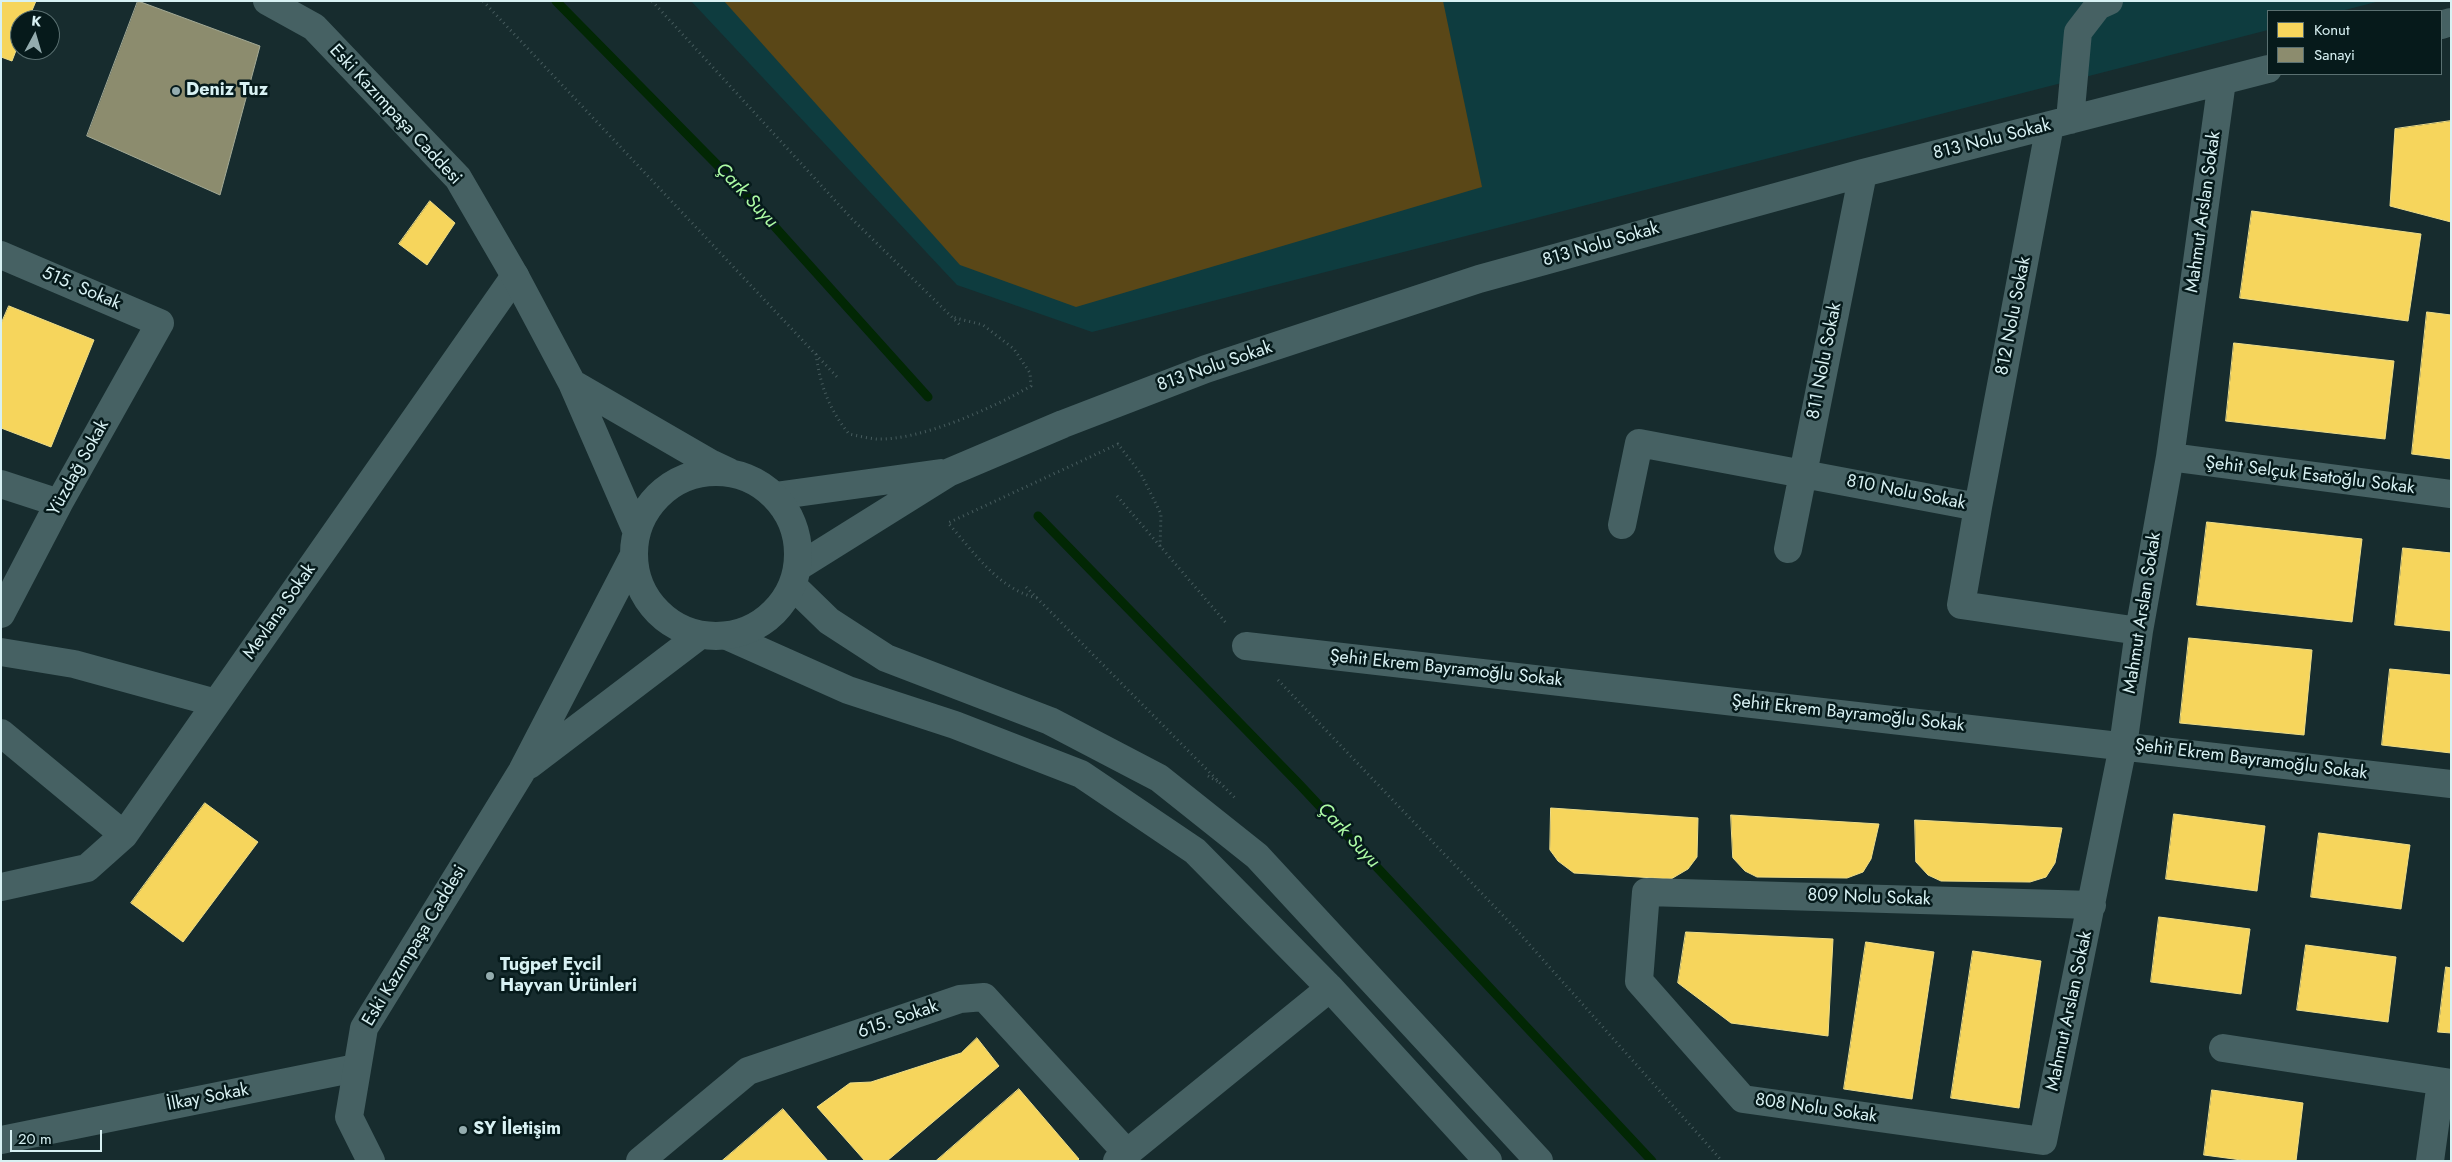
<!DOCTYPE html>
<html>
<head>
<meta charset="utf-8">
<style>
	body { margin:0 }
	#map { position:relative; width:2452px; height:1162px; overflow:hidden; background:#172c2e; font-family:Jost,sans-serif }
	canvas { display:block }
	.frame { position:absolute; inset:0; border:2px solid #d8f1f3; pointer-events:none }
	.legend { position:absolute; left:2267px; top:10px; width:175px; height:65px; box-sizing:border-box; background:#061a1b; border:1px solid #5a7071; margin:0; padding:6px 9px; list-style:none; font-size:15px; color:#d8f1f3 }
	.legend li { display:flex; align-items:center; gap:10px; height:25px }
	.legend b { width:25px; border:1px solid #5a7071 }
	.north { position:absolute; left:10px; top:10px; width:50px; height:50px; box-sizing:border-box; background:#061a1b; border:1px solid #5a7071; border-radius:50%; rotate:6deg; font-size:14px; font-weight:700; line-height:20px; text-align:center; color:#d8f1f3 }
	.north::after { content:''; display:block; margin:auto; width:18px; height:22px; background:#94acae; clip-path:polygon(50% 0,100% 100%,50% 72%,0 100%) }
	.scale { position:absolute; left:10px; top:1130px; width:92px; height:22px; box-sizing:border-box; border:2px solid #d8f1f3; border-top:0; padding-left:6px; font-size:15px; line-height:18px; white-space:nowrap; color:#d8f1f3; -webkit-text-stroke:4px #061a1b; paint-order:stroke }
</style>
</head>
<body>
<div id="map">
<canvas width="2452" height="1162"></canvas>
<div class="frame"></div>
<ul class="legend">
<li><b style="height:14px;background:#f6d55c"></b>Konut</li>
<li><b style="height:14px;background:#8c8c6e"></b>Sanayi</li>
</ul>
<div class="north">K</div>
<div class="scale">20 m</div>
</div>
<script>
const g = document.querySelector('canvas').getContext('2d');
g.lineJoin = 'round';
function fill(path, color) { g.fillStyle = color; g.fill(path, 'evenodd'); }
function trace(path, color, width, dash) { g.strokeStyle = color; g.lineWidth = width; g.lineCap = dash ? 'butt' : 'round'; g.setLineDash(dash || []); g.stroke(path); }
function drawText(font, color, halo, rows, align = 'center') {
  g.font = font + ' Jost,sans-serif'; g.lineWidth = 5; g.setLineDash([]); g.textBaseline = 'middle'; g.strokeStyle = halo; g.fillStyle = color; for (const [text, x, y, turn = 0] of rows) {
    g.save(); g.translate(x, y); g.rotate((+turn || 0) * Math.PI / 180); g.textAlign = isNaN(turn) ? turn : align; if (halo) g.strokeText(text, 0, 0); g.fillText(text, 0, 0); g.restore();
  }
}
const built = new Path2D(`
	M691 1H2380L2341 11H2268V30L1092 332 957 285Z`);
const green = new Path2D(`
	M724 1H1443L1482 187 1076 307 960 265Z`);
const homes = new Path2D(`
	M1 1H36L28 20H20V40L12 61 1 57Z
	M2451 121V222L2390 206 2395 129Z
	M430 201 455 223 427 265 399 244Z
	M2252 211 2421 234 2408 321 2240 298Z
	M9 306 94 340 51 447 1 428V324Z
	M2427 312 2451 315V459L2412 454Z
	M2234 343 2394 361 2385 439 2226 421Z
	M2207 522 2362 539 2352 622 2197 605Z
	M2403 548 2451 553V631L2395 625Z
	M2189 638 2312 650 2304 735 2180 723Z
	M2390 669 2451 675V753L2382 745Z
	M205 803 258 842 183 942 131 903Z
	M1551 808 1698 818 1697 857 1688 869 1671 879 1574 873 1558 861 1550 850Z
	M2174 814 2265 826 2257 891 2166 879Z
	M1731 815 1879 824 1871 859 1863 872 1847 878 1757 877 1745 871 1733 858Z
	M1915 820 2062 828 2055 863 2046 877 2030 882 1941 881 1928 875 1916 862Z
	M2319 833 2410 845 2401 909 2311 897Z
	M2159 917 2250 929 2241 994 2151 982Z
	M1686 932 1833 939 1828 1036 1731 1023 1678 983Z
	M1866 942 1934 952 1912 1099 1844 1089Z
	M2306 945 2396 957 2388 1022 2297 1010Z
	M1973 951 2041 961 2019 1108 1951 1098Z
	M2446 967 2451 968V1033L2438 1032Z
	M977 1038 999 1066 887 1161H865L817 1107 850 1083 871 1082 961 1053Z
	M1019 1089 1079 1159 1077 1161H936Z
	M2212 1090 2303 1103 2296 1161H2249L2204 1155Z
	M783 1109 828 1161H722Z`);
const industry = new Path2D(`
	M138 1 260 46 220 195 87 136Z`);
const stream = new Path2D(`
	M556 1 739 187 928 397
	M1038 516 1299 784 1652 1161`);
const path = new Path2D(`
	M483 1 838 378
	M652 1 852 219 960 325
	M816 354C820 385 829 409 849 434 858 436 867 438 876 439 920 441 993 408 1031 386L1030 373 1014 349 983 325 952 317
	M1117 496 1227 624
	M1026 587 1237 800
	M1037 598C998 589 974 552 948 523L1118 444 1141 474 1161 514 1160 547
	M1278 680 1513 926 1722 1161
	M1208 776 1220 783`);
const minor = new Path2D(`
	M2441 25 2451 22
	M2070 120 2078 32 2098 6 2109 1
	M1 255 160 323 59 503 1 614
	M2170 457 2451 494
	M1 484 59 503
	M775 496 941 473
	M1978 507 2050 125
	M1622 525 1639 443 1978 507 1961 605 2139 631
	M1788 549 1863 173
	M798 567 950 472 1063 424 1206 369 1479 279 1863 173 2268 69
	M793 586 829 621 886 658 1050 721 1159 778 1257 856 1539 1161
	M727 636 848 690 955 725 1081 774 1195 851 1330 988 1488 1161
	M1246 646 2451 784
	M1 652 74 664 216 703
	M1 733 124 835
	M1 887 87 868 124 835 515 276
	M2092 905 1646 892 1639 981 1743 1099 2043 1141 2123 746 2139 631 2170 457 2222 81
	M2223 1048 2451 1083
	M1 1140 356 1068
	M640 1161 748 1071 960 999 984 997 1126 1152
	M1117 1161 1330 988
	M2430 1161 2441 1082`);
const tertiary = new Path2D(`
	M267 1 314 27 458 178 515 276 572 383 636 530
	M572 383 712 464 729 472
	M634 554a82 82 0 1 1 164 0a82 82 0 1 1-164 0Z
	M529 765 700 635
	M371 1161 349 1117 364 1028 522 771 633 557`);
const markers = [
	[176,91,5,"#94acae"],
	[490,976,5,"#94acae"],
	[463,1130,5,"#94acae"]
];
const poiNames = [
	["Deniz Tuz",186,91],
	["Tuğpet Evcil",500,966],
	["Hayvan Ürünleri",500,987],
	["SY İletişim",473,1130]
];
const streetNames = [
	["Eski Kazımpaşa Caddesi",395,115,47],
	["813 Nolu Sokak",1992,140,-14],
	["Mahmut Arslan Sokak",2204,212,-82],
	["813 Nolu Sokak",1601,245,-16],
	["515. Sokak",81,289,23],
	["812 Nolu Sokak",2014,316,-79],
	["811 Nolu Sokak",1825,361,-79],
	["813 Nolu Sokak",1215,367,-19],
	["Yüzdağ Sokak",79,468,-61],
	["Şehit Selçuk Esatoğlu Sokak",2310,476,7],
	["810 Nolu Sokak",1906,493,11],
	["Mevlana Sokak",280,612,-55],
	["Mahmut Arslan Sokak",2143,613,-81],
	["Şehit Ekrem Bayramoğlu Sokak",1446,669,6],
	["Şehit Ekrem Bayramoğlu Sokak",1848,714,6],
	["Şehit Ekrem Bayramoğlu Sokak",2251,760,7],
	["809 Nolu Sokak",1869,898,2],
	["Eski Kazımpaşa Caddesi",415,946,-59],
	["Mahmut Arslan Sokak",2070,1011,-78],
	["615. Sokak",898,1020,-19],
	["İlkay Sokak",208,1098,-11],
	["808 Nolu Sokak",1816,1109,8]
];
const waterNames = [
	["Çark Suyu",746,196,47],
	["Çark Suyu",1348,836,47]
];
fill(built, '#0e3c3f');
fill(green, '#5a4717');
fill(homes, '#f6d55c');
trace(homes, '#eddd89', 1);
fill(industry, '#8c8c6e');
trace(industry, '#a3aa96', 1);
trace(stream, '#022704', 9);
trace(path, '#475c5e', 3, [1, 4]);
trace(minor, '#466163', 28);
trace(tertiary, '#466163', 28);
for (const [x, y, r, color] of markers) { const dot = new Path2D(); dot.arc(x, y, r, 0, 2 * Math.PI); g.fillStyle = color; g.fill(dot); trace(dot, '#061a1b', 2); }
drawText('bold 18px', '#d8f1f3', '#061a1b', poiNames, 'left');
drawText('18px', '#d8f1f3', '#061a1b', streetNames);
drawText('italic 19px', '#adfca5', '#061a1b', waterNames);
</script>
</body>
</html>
